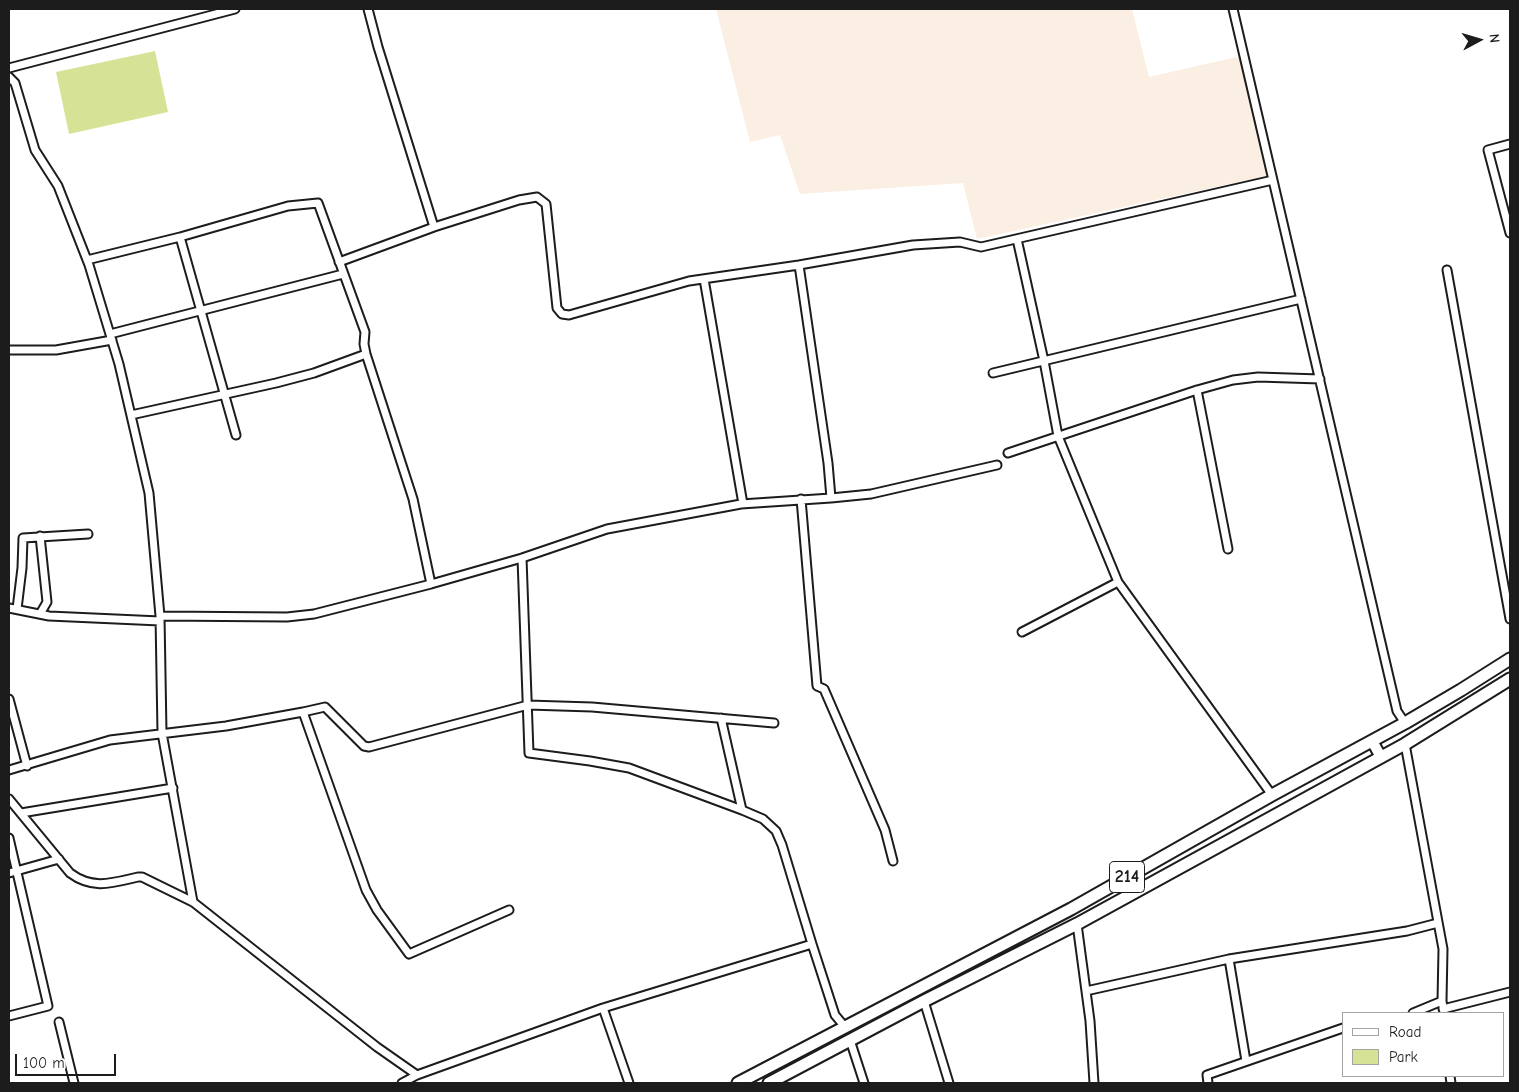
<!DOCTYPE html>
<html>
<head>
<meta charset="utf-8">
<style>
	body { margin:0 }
	#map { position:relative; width:1519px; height:1092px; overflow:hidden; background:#fff; font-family:"Comic Neue",sans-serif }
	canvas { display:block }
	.frame { position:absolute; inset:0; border:10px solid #1c1c1c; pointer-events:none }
	.legend { position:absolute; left:1342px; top:1012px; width:162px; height:65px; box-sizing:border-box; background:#fff; border:1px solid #a4a4a4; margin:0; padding:6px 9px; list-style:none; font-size:15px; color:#1c1c1c }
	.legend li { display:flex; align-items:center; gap:10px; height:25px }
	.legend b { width:25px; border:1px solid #a4a4a4 }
	.north { position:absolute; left:1454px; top:15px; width:50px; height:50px; -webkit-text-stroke:4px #fff; paint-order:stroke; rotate:84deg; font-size:14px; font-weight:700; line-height:20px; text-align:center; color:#1c1c1c }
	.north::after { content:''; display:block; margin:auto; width:18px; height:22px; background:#1c1c1c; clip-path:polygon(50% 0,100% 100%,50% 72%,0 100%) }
	.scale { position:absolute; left:15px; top:1054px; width:101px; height:22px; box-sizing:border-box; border:2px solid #1c1c1c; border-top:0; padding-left:6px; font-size:15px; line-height:18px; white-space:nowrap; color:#1c1c1c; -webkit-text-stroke:4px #fff; paint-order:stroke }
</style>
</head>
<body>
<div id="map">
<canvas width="1519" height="1092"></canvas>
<div class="frame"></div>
<ul class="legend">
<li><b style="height:6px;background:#fff"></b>Road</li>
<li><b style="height:14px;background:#d6e396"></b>Park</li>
</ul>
<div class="north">N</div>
<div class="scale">100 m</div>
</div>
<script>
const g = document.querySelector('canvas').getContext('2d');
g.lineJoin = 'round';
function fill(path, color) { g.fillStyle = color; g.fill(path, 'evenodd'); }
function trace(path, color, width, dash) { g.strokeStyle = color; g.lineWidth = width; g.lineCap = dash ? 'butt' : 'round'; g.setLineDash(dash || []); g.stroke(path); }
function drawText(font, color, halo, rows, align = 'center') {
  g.font = font + ' "Comic Neue",sans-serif'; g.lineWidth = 4; g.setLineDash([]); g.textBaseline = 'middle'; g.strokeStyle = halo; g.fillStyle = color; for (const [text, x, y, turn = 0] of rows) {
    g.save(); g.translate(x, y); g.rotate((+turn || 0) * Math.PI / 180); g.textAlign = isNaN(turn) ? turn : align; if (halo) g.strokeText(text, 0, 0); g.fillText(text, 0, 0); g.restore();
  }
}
const built = new Path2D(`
	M716 9H1132L1149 77 1241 56 1266 176 977 239 963 183 800 194 780 135 750 142Z`);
const green = new Path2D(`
	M155 51 168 112 69 134 56 72Z`);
const minor = new Path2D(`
	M1233 9 1397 711 1405 723
	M9 68 235 9
	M9 77 15 83 35 150 58 186 89 265 119 364 149 493 160 616 162 733 193 902
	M1510 144 1488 150 1510 233
	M434 227 519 200 537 197 546 204 557 308 562 314 569 315 689 281 799 265 913 245 960 242 981 247 1273 180
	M180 237 236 435
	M1017 239 1044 361 1058 436 1118 582 1272 795
	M87 260 180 237 288 206 318 203 365 332 364 344 366 354 413 499 431 584
	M339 262 434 227 378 47 368 9
	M799 265 828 463 831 498
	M1447 270 1510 619
	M704 279 743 504
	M110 334 343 274
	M9 350H56L112 340
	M993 373 1301 299
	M1197 390 1228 549
	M131 415 276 383 314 373 366 354
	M1008 453 1197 390 1233 380 1258 377 1320 379
	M801 499 817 686 824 689 885 830 893 861
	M522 558 529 753 590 761 629 768 742 810 763 819 776 831 782 845 812 944 835 1015 845 1027
	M9 608 49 616 160 621
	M17 609 22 568 23 538 88 534
	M40 614 47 602 40 536
	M160 616 287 617 314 614 431 584 522 558 607 529 741 504 831 498 871 494 997 465
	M1022 632 1118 582
	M9 699 27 766
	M303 712 325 707 364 746 369 747 528 705 592 707 774 723
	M721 718 742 810
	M1405 744 1443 949 1442 1001 1444 1013
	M9 770 110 740 226 726 303 712 366 890 377 910 409 954 509 910
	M9 799 70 873C93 890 112 883 138 877H142L193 902 377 1047 417 1075
	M21 813 173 788
	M9 838 48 1006 9 1016
	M9 873 59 859
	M1077 924 1090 1021 1094 1083
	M1229 959 1246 1061
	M1086 991 1229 959 1407 931 1438 923
	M924 1001 949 1083
	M603 1008 629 1083
	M1443 1009 1510 992
	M1413 1013 1442 1001
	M59 1022 74 1083
	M850 1040 864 1083
	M1450 1076 1451 1083
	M402 1083 417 1075 603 1008 812 944
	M1208 1083 1207 1075 1343 1028`);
const secondary = new Path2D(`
	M1372 741 1381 757`);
const trunk = new Path2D(`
	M738 1083 1071 909 1272 795 1405 723 1461 690 1510 659
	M769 1083 924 1001 1077 924 1405 744 1510 679`);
const shields = [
	[1127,877,35]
];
const shieldNames = [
	["214",1127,877]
];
fill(built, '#fbeee3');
fill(green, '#d6e396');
trace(minor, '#1c1c1c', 11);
trace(secondary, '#1c1c1c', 14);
trace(trunk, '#1c1c1c', 15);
trace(minor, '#fff', 7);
trace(secondary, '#fff', 10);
trace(trunk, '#fff', 11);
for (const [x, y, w] of shields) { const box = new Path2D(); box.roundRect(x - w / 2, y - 15.5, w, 31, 4); g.fillStyle = '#fff'; g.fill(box); trace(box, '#1c1c1c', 1); }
drawText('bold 18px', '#1c1c1c', null, shieldNames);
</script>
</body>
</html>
